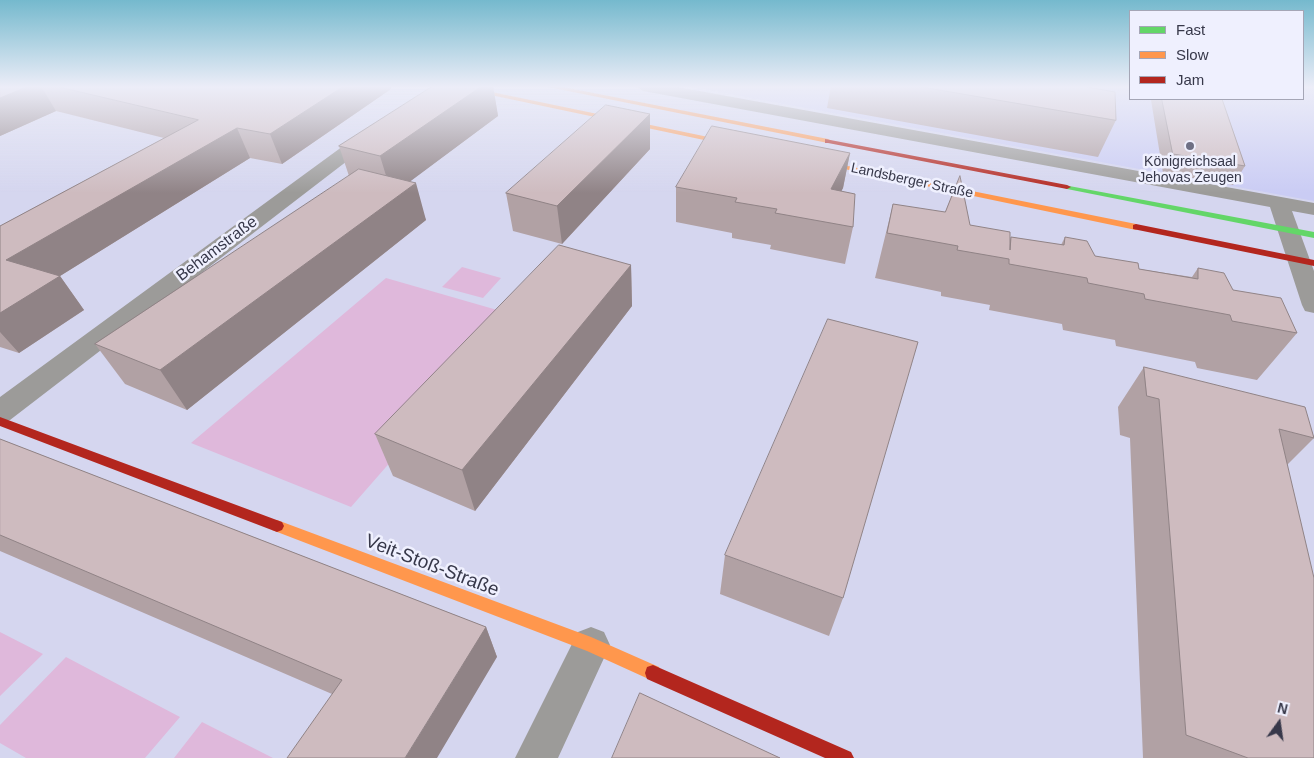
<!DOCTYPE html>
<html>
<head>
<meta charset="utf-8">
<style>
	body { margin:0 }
	#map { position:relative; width:1314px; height:758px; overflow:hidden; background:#d5d6ef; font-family:Helvetica,sans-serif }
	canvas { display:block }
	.legend { position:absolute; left:1129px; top:10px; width:175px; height:90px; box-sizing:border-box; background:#eff0fe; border:1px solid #a5a6b6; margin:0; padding:6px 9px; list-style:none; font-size:15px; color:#37384a }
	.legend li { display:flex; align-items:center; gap:10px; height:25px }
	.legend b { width:25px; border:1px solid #a5a6b6 }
	.north { position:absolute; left:1254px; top:698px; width:50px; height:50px; -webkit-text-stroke:4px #eff0fe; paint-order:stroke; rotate:14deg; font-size:14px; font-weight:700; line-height:20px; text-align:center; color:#37384a }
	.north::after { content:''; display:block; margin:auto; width:18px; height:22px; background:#37384a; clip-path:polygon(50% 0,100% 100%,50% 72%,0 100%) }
</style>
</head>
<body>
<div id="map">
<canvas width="1314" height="758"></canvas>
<ul class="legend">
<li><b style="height:6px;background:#63d668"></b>Fast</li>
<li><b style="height:6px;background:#ff974d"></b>Slow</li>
<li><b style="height:6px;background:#b3261e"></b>Jam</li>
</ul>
<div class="north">N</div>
</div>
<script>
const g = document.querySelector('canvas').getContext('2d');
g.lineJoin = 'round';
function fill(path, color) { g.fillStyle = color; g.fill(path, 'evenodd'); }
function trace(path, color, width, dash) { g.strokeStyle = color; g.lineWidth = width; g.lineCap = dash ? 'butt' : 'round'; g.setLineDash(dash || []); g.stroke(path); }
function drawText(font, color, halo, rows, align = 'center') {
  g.font = font + ' Helvetica,sans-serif'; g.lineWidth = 5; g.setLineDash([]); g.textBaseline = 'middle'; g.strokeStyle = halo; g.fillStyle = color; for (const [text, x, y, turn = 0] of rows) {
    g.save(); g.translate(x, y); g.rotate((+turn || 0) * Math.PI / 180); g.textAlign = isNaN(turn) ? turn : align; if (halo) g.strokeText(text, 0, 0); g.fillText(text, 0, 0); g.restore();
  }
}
const built = new Path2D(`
	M685 86H1130V99H1303V86H1314V201Z`);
const green = new Path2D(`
	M462 267 501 278 483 298 442 287Z
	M386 278 518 316 351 507 191 443Z
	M0 632 43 654 0 696Z
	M66 657 180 717 145 758H26L0 743V725Z
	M202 722 273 758H174Z`);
const street = new Path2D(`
	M635 86H672L1314 203V215L1292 211 1314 271V313L1305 311 1302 305 1270 207 643 91Z
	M371 129 377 130 380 134 377 138 10 420 0 423V397L365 130Z
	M591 627 604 632 610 645 558 758H515L578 632Z`);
const fast = new Path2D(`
	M1064 185 1314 232V238L1067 189 1063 187Z`);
const slow = new Path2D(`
	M448 86H463L742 144 746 146 742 148Z
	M543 86H558L828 139 832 141 828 143Z
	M808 158 1136 224 1140 227 1136 230 811 162 807 160Z
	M277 520 591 637 659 667 661 673 659 679 653 681 587 651 272 530 270 526 272 522Z`);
const jam = new Path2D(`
	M825 139 1067 185 1071 187 1067 189 828 143H825Z
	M1136 224 1314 260V266L1133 229V225Z
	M0 417 282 522 284 526 282 530 277 532 0 426Z
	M653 665 851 752 854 758H825L647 679 645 673 647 667Z`);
const wall = new Path2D(`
	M0 86H390L391 89 282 164 250 158 60 276 84 310 19 353 0 347V226L164 138 56 111 0 136Z
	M433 86H493L498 116 410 181 426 220 187 410 125 384 95 344 349 176 339 146Z
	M831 86H1082L1116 120 1098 157 827 108Z
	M1152 99H1222L1245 166 1233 185 1163 173 1151 100Z
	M650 114V149L562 244 513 231 506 193Z
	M850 153 843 188 841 191 853 227 845 264 770 249 771 245 732 238V233L676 222V187Z
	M893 204 970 225 1010 240 1011 237 1061 245 1065 237 1095 256 1139 269 1192 277 1198 268 1297 333 1257 380 1197 368 1195 362 1116 346 1115 340 1063 330 1062 324 989 310 990 305 941 296V292L875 278 882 249Z
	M631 265 632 306 475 511 393 476 375 434Z
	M1144 367 1314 438 1287 465 1314 758H1143L1130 438 1120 435 1118 407Z
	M0 439 486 627 497 657 332 694 0 551Z
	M725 555 843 598 829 636 720 594Z`);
const shadedWall = new Path2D(`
	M29 86H41L56 111 0 136V98Z
	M344 86H390L391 89 282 164 270 134Z
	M482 86H493L498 116 392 195 380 156Z
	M650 114V149L562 244 557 206Z
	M237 128 250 158 60 276 84 310 19 353 0 332V313L6 260Z
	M850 153 843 188 826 222 831 189Z
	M416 183 426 220 187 410 160 370Z
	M631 265 632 306 475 511 462 470Z
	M486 627 497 657 437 758H405Z`);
const building = new Path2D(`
	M0 86H29L0 98Z
	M55 86H344L270 134 237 128 6 260 60 276 0 313V226L198 120Z
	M433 86H482L380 156 339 146Z
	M916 86H1082L1115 92 1116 120Z
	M1162 99H1222L1245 166 1173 154Z
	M606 105 650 114 557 206 506 193Z
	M712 126 850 153 831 189 855 194 853 227 775 213 777 209 735 202 737 198 676 187Z
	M359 169 416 183 160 370 95 344Z
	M960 176 970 225 1010 232V250L1011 237 1064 245 1065 237 1087 241 1095 256 1138 263 1139 269 1198 279V268L1224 273 1233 290 1281 298 1297 333 1232 321 1230 315 1145 299 1144 294 1088 283 1087 278 1009 264V259L957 250 958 246 887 233 893 204 945 212Z
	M559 245 631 265 462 470 375 434Z
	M828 319 918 342 843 598 725 555Z
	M1144 367 1305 407 1314 438 1279 429 1314 578V758H1248L1186 735 1159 399 1147 396Z
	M0 439 486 627 405 758H287L342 680 0 535Z
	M640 693 780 758H612Z`);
const markers = [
	[1190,146,5,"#6e6f84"]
];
const farPoinames = [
	["Königreichsaal",1190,162],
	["Jehovas Zeugen",1190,178]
];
const farStreetnames = [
	["Landsberger Straße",912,181,12]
];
const streetNames = [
	["Behamstraße",217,249,-37]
];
const nearStreetnames = [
	["Veit-Stoß-Straße",432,566,21]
];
fill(built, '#caccf4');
fill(green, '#dfb8db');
fill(street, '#9c9b99');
fill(fast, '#63d668');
fill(slow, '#ff974d');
fill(jam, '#b3261e');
fill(wall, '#b1a1a4');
fill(shadedWall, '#908386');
fill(building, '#cebbbf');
trace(building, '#908386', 1);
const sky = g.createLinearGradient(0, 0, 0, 193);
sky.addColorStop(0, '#75b9cd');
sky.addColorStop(0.45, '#ecedf8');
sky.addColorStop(1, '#ecedf800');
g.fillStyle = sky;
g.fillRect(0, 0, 1314, 193);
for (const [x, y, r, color] of markers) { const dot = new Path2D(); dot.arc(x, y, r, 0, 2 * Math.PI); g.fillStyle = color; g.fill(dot); trace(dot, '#eff0fe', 2); }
drawText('14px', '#37384a', '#eff0fe', farPoinames);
drawText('14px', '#37384a', '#eff0fe', farStreetnames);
drawText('16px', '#37384a', '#eff0fe', streetNames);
drawText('19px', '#37384a', '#eff0fe', nearStreetnames);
</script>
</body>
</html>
